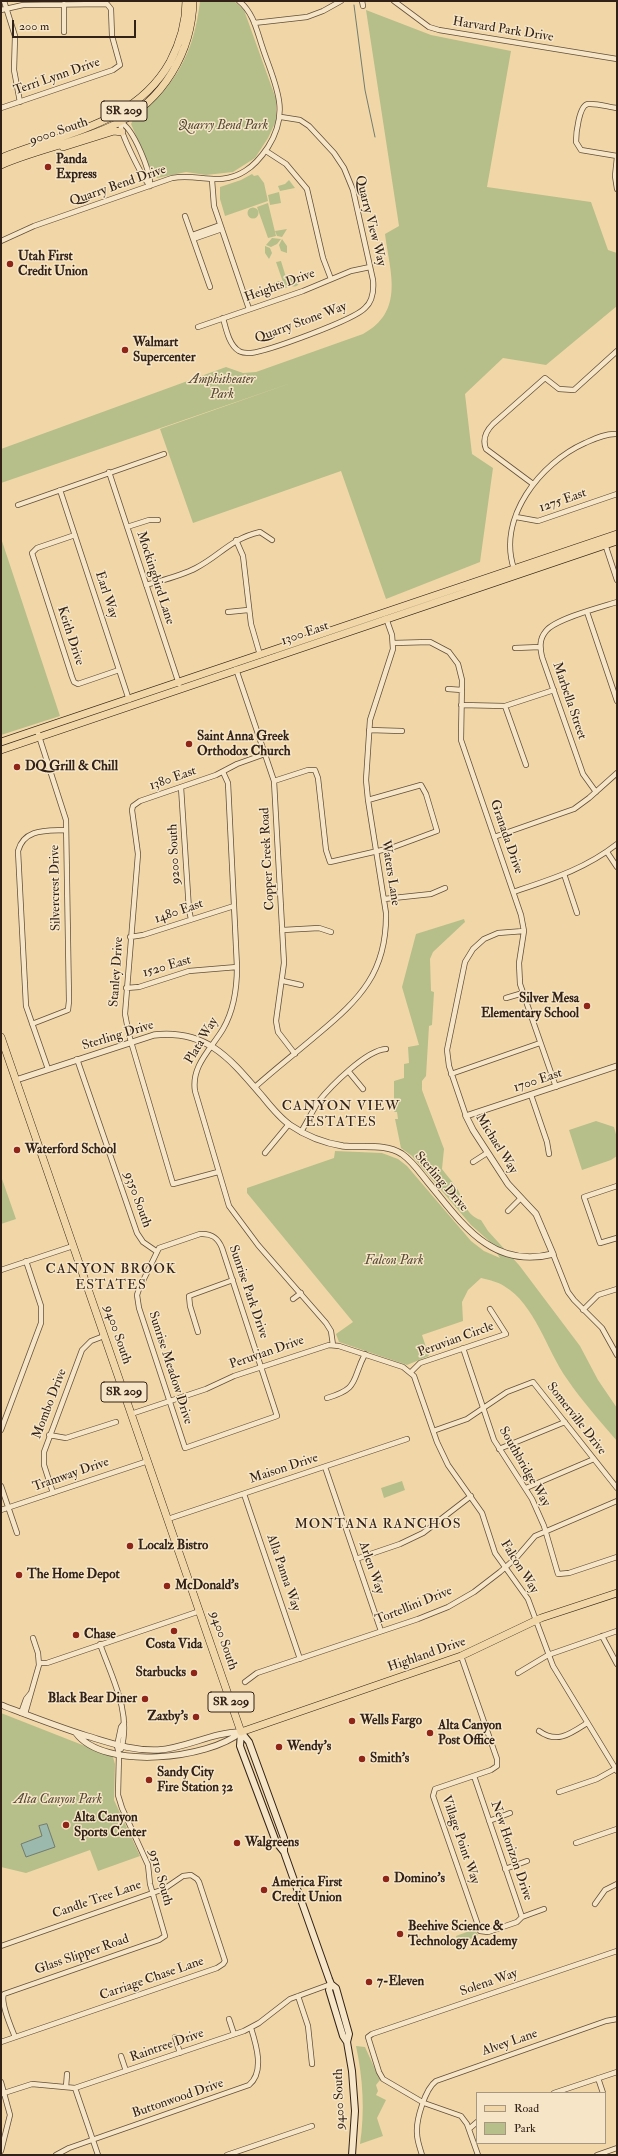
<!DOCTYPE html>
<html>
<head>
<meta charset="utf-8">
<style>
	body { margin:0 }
	#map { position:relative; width:618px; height:2156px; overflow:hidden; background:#f1d7a7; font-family:"IM FELL Double Pica",serif }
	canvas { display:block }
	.frame { position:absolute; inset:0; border:2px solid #322117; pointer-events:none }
	.legend { position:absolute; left:476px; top:2092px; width:130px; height:52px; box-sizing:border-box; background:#f6e5c6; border:1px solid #a89780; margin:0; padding:5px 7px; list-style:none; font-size:12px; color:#322117 }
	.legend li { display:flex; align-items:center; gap:8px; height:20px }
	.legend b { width:20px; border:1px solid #a89780 }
	.scale { position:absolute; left:12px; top:20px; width:124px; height:18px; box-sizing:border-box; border:2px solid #322117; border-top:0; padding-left:5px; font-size:12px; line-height:14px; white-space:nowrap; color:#322117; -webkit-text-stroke:3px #f6e5c6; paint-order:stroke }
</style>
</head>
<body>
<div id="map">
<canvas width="618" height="2156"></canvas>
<div class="frame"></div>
<ul class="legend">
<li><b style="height:5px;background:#f1d7a7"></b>Road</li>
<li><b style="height:11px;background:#b6bf8a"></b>Park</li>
</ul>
<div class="scale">200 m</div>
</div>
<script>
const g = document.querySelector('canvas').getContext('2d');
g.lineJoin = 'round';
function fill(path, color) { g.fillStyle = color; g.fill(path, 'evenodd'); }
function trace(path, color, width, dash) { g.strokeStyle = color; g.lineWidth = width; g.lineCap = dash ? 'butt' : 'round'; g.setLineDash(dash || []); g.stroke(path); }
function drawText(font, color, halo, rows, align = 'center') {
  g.font = font + ' "IM FELL Double Pica",serif'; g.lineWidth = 3; g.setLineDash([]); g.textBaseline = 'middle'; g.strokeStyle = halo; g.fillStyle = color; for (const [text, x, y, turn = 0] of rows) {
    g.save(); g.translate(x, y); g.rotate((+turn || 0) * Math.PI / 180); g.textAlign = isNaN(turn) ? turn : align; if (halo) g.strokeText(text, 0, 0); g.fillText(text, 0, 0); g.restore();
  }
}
const green = new Path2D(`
	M200 1H234L244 10 276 99V121L268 138 255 158 233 172 206 175 186 172 157 178 153 175 131 124 134 118C176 86 194 53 200 1Z
	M366 10 431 35 511 51 487 187 591 202 608 250 617 253V306L546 365 503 358 465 394 472 454 493 468 480 562 386 599 341 471 193 523 160 429 294 382 1 483V449L226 367 243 373 256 372 363 334C405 311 390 273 385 234L399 226Z
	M252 174 254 176 258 175 264 183 268 201 225 216 220 199V187L241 180Z
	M289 180 295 188 280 191 278 186 285 184Z
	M279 192 281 203 270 205 268 195Z
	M268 203 276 236 268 238 257 207Z
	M247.5 213a5.5 5.5 0 1 1 11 0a5.5 5.5 0 1 1-11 0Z
	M287 229 282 237 277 236 275 231Z
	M272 238 281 239 277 244 271 247 266 245Z
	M282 239 287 246V253L281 251 279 245Z
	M265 246 270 248 272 253 269 259 265 253Z
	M281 261 289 287 285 288 276 262Z
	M288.5 281a5.5 5.5 0 1 1 11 0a5.5 5.5 0 1 1-11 0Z
	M273 286a5 5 0 1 1 10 0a5 5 0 1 1-10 0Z
	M1 538 60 716 1 735Z
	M464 919 465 922 433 952 430 959 431 991 434 992 432 1025 429 1026 426 1076 422 1081V1090L444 1149 442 1169C447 1176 454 1183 458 1190 464 1202 467 1216 481 1220L488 1231 519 1265 580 1346 598 1380 617 1408V1441C600 1421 582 1401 567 1379 547 1351 535 1304 504 1286 498 1282 489 1280 481 1278L468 1290 462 1302 463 1321 422 1335 429 1356 407 1365 339 1342 336 1334 353 1322 247 1193V1188L334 1158 335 1151 382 1153 398 1159 407 1166 471 1241 484 1251 500 1258 488 1240 471 1225 412 1156 401 1148 395 1119H398L397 1112H394V1081L404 1078V1064L409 1063 408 1047 419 1045 402 987 416 934Z
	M596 1121 614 1127 617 1138V1156L611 1160 582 1170 569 1130Z
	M1 1176 16 1219 1 1224Z
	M402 1481 405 1490 384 1498 381 1488Z
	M1 1713 113 1757 115 1764 114 1800 140 1856 98 1871 90 1850 26 1873 1 1867Z
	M475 1929 478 1935 459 1945 456 1936Z
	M356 2046 365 2047 380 2080 376 2085 378 2091 376 2095 386 2100 377 2118 383 2136 360 2144C365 2111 363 2079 356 2046Z`);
const water = new Path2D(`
	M47 1824 55 1847 26 1857 21 1844 42 1836 39 1826Z`);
const stream = new Path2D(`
	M354 5 365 90 375 137`);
const minor = new Path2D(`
	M4 1 15 36 14 70 20 102
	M362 1 363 6
	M394 1 429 27 439 30 617 59
	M64 4V32
	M1 10 23 5 107 4 111 9 112 36 120 65 113 70 1 108
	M254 23 307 17 323 11 341 1
	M617 108C608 107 597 103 588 104 579 105 576 134 576 142L581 150 617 156
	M120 122C133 127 151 172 150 186
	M120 122C120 133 142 177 150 186
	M266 151 286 164 307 189 323 258 331 279
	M617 157 615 176 617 189
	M212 180 214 206 249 309
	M185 216 210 287
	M192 235 220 225
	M193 239 222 229
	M1 241 34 226 172 178C198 173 220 187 245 171 255 165 262 156 268 147 291 111 275 85 263 49 257 32 254 13 239 1
	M223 318C226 329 229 345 239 351 242 353 247 353 251 353 268 351 354 320 365 308 373 301 374 291 373 280L353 190 344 168 334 153 309 126 300 120 281 117
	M198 327 303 291 351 271 370 267
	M109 472 179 684
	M533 484 486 449C482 439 486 431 493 424L545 378 559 389 574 390 617 351
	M60 490 129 700
	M18 505 164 454
	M516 517 538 521 617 494
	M127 527 149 520H158
	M75 535 37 548 32 553 72 677 74 682 78 684 119 670
	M236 540 243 556 251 624 260 655
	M605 544 617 580
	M514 569C497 518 540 463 585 443 594 439 606 433 617 434
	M146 585C163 580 181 576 196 568 221 555 230 539 260 532L272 540
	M228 612 248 610
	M587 612 617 701
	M393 643 430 642 449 652 458 664 462 680 461 740 521 915 524 931 519 963 520 984 556 1087
	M515 648 540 647
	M236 669 274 781 284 963 276 1021 278 1032 295 1054
	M448 689 462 690
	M461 705 505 706 554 690
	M505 706 526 765
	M369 730 402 731
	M223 772 228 783 237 967C237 988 234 1010 223 1029 211 1049 191 1066 195 1091L229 1206 258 1245 326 1323 331 1331 333 1345
	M274 781 308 770H315L318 778 326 850 330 862 391 848 437 831 426 794 421 785 368 800
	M181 787 189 910 191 919
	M596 792 583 774 542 657C540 648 539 639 546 631 555 619 601 607 617 602
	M494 837 574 809 589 798 617 773
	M607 852 617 867
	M564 874 577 913
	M513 892C552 879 585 869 617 844
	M384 899 431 894 445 888
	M283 930 319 928 331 932
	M130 937 143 935 234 906
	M283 981 301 985
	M126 988 139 987 189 971 237 967
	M506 998 523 993
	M32 1024 68 1010 69 1001 66 820 37 730
	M77 1059 137 1233 143 1242 156 1251
	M48 1069 26 1006 18 851C24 828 47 831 66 830
	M349 1072 363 1089
	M451 1074 540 1043
	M255 1087C275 1069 297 1052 318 1034 360 999 387 972 386 913L368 800 366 780 370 720 393 649 392 635 386 618
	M531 1095 547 1142 549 1154
	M466 1116 449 1066 447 1050 465 962 473 949 484 939 498 933 524 931
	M301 1132C307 1122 312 1112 318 1102 330 1087 366 1050 386 1049
	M265 1153 289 1124
	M473 1162 487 1153
	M218 1172 173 1184 129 1035 125 1014 138 854 132 810 133 806 140 801 216 775 237 764 265 754
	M617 1186 584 1197 600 1243 617 1238
	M508 1211 521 1198
	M200 1234C212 1233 218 1238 222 1248L277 1416 185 1448 139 1308 137 1295 139 1289 159 1248Z
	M553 1254 568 1292 574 1300 602 1328 617 1355
	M1 1270 73 1246
	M293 1299 301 1293
	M583 1310 598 1295 617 1289
	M198 1332 190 1306 189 1296 233 1280
	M463 1348 494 1440 532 1499 544 1526 558 1574 569 1573 617 1557
	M411 1372 420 1363 506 1334 490 1309
	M327 1398C360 1388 351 1381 365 1354
	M131 1414 206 1389 234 1376 329 1345 339 1346 403 1367 414 1376 437 1442 448 1465 482 1513 495 1553 528 1599 553 1666 617 1771
	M1 1430 41 1323V1306L26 1261
	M433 1431 467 1419 507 1392 533 1382 617 1488
	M49 1435 66 1438 116 1422
	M499 1449 565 1422
	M325 1467 381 1631
	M1 1486 17 1533
	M526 1488 594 1459
	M53 1493 44 1465V1452L82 1350 91 1341 104 1336
	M244 1494 300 1659
	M1 1510 148 1461
	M168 1519 407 1439
	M356 1559 400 1544 423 1533 471 1496
	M602 1636 617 1664
	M100 1644C112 1678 132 1714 121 1749
	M461 1656 497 1759V1766L491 1770 435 1789 433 1796 480 1931 488 1932 517 1922 522 1917 544 1909
	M39 1663H47L200 1611
	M518 1673 548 1655 617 1631
	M245 1682 257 1673 418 1619 448 1607 474 1592 500 1572 516 1558 535 1536 617 1501
	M21 1713 26 1699 30 1694
	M25 1714 39 1665 38 1653 33 1638
	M539 1731C557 1744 570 1734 587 1723
	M474 1776 522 1917
	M559 1792 597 1779 615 1769
	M489 1821 510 1813
	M576 1843 617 1829
	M505 1869 527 1861
	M595 1904 605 1890 617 1884
	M1 1946 164 1889 183 1876 191 1875 197 1879 199 1882 225 1961 223 1964 217 1968 1 2042
	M298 1996 308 2026 312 2064
	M229 2019 234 2034
	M15 2037C11 2027 0 2002 4 1994L159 1940 165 1936 150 1884 148 1865 122 1808 118 1795 119 1754 117 1746 121 1727 124 1723
	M175 2037 180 2053
	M121 2056 126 2071
	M598 2078 603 2093
	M1 2082 10 2115 1 2151
	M66 2087 67 2074
	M75 2088 98 2155
	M554 2093 617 2072
	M1 2094 32 2084 75 2088 244 2031 259 2023 290 1999 331 1984
	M469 2129 477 2122
	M56 2155 69 2148 249 2085C265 2072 256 2044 251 2028
	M227 2155 312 2126
	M422 2155C420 2148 417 2141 417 2133 416 2120 425 2089 436 2081L606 2021 617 2019
	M478 2155 467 2124 461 2116 424 2103 383 2079 379 2072 368 2037 372 2034 617 1951
	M597 2155 617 2148`);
const tertiary = new Path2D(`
	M16 1080 154 1035C208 1029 231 1060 263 1097 271 1107 280 1118 290 1125 306 1136 324 1143 343 1146 363 1148 385 1143 402 1154 412 1161 419 1171 427 1181 461 1222 491 1270 553 1254L536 1214 508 1184 473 1130 466 1116 617 1066
	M1 1705C30 1716 58 1727 87 1736 111 1743 132 1751 158 1750 187 1748 212 1732 241 1732
	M76 1733C104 1771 209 1759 241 1732`);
const secondary = new Path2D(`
	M241 1732 249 1742 284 1838V1852L329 1979 331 1984 336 1988 349 2034 347 2042 352 2071 355 2111 352 2155
	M241 1732 240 1746 276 1842 284 1852
	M331 1984 329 1990 343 2036 347 2042`);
const primary = new Path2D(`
	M63 147 114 131 122 132
	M1 158C62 133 135 125 170 62 180 43 186 23 186 1
	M1 165C38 149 80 142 116 124 163 101 192 52 193 1
	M1 742 617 534
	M1 750 617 541
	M1 1037 241 1732 461 1656 541 1618 617 1593`);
const markers = [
	[48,167,4,"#8f2418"],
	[10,264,4,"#8f2418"],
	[125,350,4,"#8f2418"],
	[189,744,4,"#8f2418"],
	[17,767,4,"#8f2418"],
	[587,1006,4,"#8f2418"],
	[17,1150,4,"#8f2418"],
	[130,1546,4,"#8f2418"],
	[19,1575,4,"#8f2418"],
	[167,1586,4,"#8f2418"],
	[174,1631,4,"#8f2418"],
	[76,1635,4,"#8f2418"],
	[194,1673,4,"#8f2418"],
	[145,1699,4,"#8f2418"],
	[196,1717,4,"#8f2418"],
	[352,1721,4,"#8f2418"],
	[430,1733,4,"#8f2418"],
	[279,1747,4,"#8f2418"],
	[362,1759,4,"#8f2418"],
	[149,1780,4,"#8f2418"],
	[66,1825,4,"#8f2418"],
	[237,1843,4,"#8f2418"],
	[386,1879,4,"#8f2418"],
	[264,1890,4,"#8f2418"],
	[400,1934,4,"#8f2418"],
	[369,1982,4,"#8f2418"]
];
const shields = [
	[124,111,46],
	[124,1392,46],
	[231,1702,46]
];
const shieldNames = [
	["SR 209",124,111],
	["SR 209",124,1392],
	["SR 209",231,1702]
];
const streetNames = [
	["Harvard Park Drive",503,30,9],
	["Terri Lynn Drive",57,77,-19],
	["9000 South",59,132,-19],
	["Quarry Bend Drive",118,186,-19],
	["Quarry View Way",370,221,76],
	["Heights Drive",280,286,-20],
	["Quarry Stone Way",301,323,-20],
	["1275 East",563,501,-19],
	["Mockingbird Lane",155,578,72],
	["Earl Way",106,595,72],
	["1300 East",305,634,-19],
	["Keith Drive",70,636,72],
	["Marbella Street",569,701,71],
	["1380 East",173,779,-19],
	["Granada Drive",506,837,71],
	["9200 South",175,854,-93],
	["Copper Creek Road",268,859,-93],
	["Waters Lane",390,873,81],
	["Silvercrest Drive",56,888,-91],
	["1480 East",179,912,-19],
	["1520 East",167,967,-16],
	["Stanley Drive",117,972,-86],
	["Sterling Drive",118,1036,-17],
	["Plata Way",202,1041,-59],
	["1700 East",538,1081,-18],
	["Michael Way",496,1144,58],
	["Sterling Drive",441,1182,49],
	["9350 South",137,1200,70],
	["Sunrise Park Drive",248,1292,71],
	["9400 South",117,1335,71],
	["Peruvian Circle",456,1340,-20],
	["Peruvian Drive",267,1353,-19],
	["Sunrise Meadow Drive",170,1368,72],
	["Mombo Drive",50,1404,-69],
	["Somerville Drive",576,1419,52],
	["Southbridge Way",524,1467,60],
	["Maison Drive",284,1469,-18],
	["Tramway Drive",71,1475,-19],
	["Falcon Way",519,1567,58],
	["Arlen Way",371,1568,71],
	["Alla Panna Way",283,1573,71],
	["Tortellini Drive",414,1606,-22],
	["9400 South",223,1641,71],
	["Highland Drive",427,1655,-19],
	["Village Point Way",460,1840,71],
	["New Horizon Drive",511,1851,71],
	["9510 South",160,1878,74],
	["Candle Tree Lane",97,1900,-19],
	["Glass Slipper Road",82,1955,-19],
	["Carriage Chase Lane",152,1979,-19],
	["Solena Way",489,1983,-19],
	["Alvey Lane",510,2043,-19],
	["Raintree Drive",167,2046,-19],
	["Buttonwood Drive",178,2099,-19],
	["9400 South",340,2099,-92]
];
const parkNames = [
	["Quarry Bend Park",223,126],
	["Amphitheater",222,380],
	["Park",222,395],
	["Falcon Park",394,1261],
	["Alta Canyon Park",58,1800]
];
const poiNames = [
	["Panda",56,160],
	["Express",56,175],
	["Utah First",18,257],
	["Credit Union",18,272],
	["Walmart",133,343],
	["Supercenter",133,358],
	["Saint Anna Greek",197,737],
	["Orthodox Church",197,752],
	["DQ Grill & Chill",25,767],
	["Silver Mesa",579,999,"right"],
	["Elementary School",579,1014,"right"],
	["Waterford School",25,1150],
	["Localz Bistro",138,1546],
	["The Home Depot",27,1575],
	["McDonald's",175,1586],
	["Chase",84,1635],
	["Costa Vida",174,1645,"center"],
	["Starbucks",186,1673,"right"],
	["Black Bear Diner",137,1699,"right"],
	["Zaxby's",188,1717,"right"],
	["Wells Fargo",360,1721],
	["Alta Canyon",438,1726],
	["Post Office",438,1741],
	["Wendy's",287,1747],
	["Smith's",370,1759],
	["Sandy City",157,1773],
	["Fire Station 32",157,1788],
	["Alta Canyon",74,1818],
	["Sports Center",74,1833],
	["Walgreens",245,1843],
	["Domino's",394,1879],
	["America First",272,1883],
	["Credit Union",272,1898],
	["Beehive Science &",408,1927],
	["Technology Academy",408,1942],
	["7-Eleven",377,1982]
];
const neighbourhoodNames = [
	["CANYON VIEW",341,1107],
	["ESTATES",341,1123],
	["CANYON BROOK",111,1270],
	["ESTATES",111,1286],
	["MONTANA RANCHOS",378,1525]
];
fill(green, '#b6bf8a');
fill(water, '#9bb9ac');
trace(water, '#717c70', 1);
trace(stream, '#717c70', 1);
trace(minor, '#624e3b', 6);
trace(tertiary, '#624e3b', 7);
trace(secondary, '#322117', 8);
trace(primary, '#322117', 8);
trace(minor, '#f6e5c6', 4.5);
trace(tertiary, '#f6e5c6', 5.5);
trace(secondary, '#f6e5c6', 6);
trace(primary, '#f1d7a7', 7);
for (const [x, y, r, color] of markers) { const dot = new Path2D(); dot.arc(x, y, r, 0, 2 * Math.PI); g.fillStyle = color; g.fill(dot); trace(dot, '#f6e5c6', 1.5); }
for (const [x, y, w] of shields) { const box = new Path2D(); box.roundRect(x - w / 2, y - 10, w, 20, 3); g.fillStyle = '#f6e5c6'; g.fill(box); trace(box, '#322117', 1); }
drawText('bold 12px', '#322117', null, shieldNames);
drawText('13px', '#322117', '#f6e5c6', streetNames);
drawText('italic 13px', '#534834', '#f6e5c6', parkNames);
drawText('bold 13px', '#322117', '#f6e5c6', poiNames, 'left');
g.letterSpacing = '1px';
drawText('14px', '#322117', '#f6e5c6', neighbourhoodNames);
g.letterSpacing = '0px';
</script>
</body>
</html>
